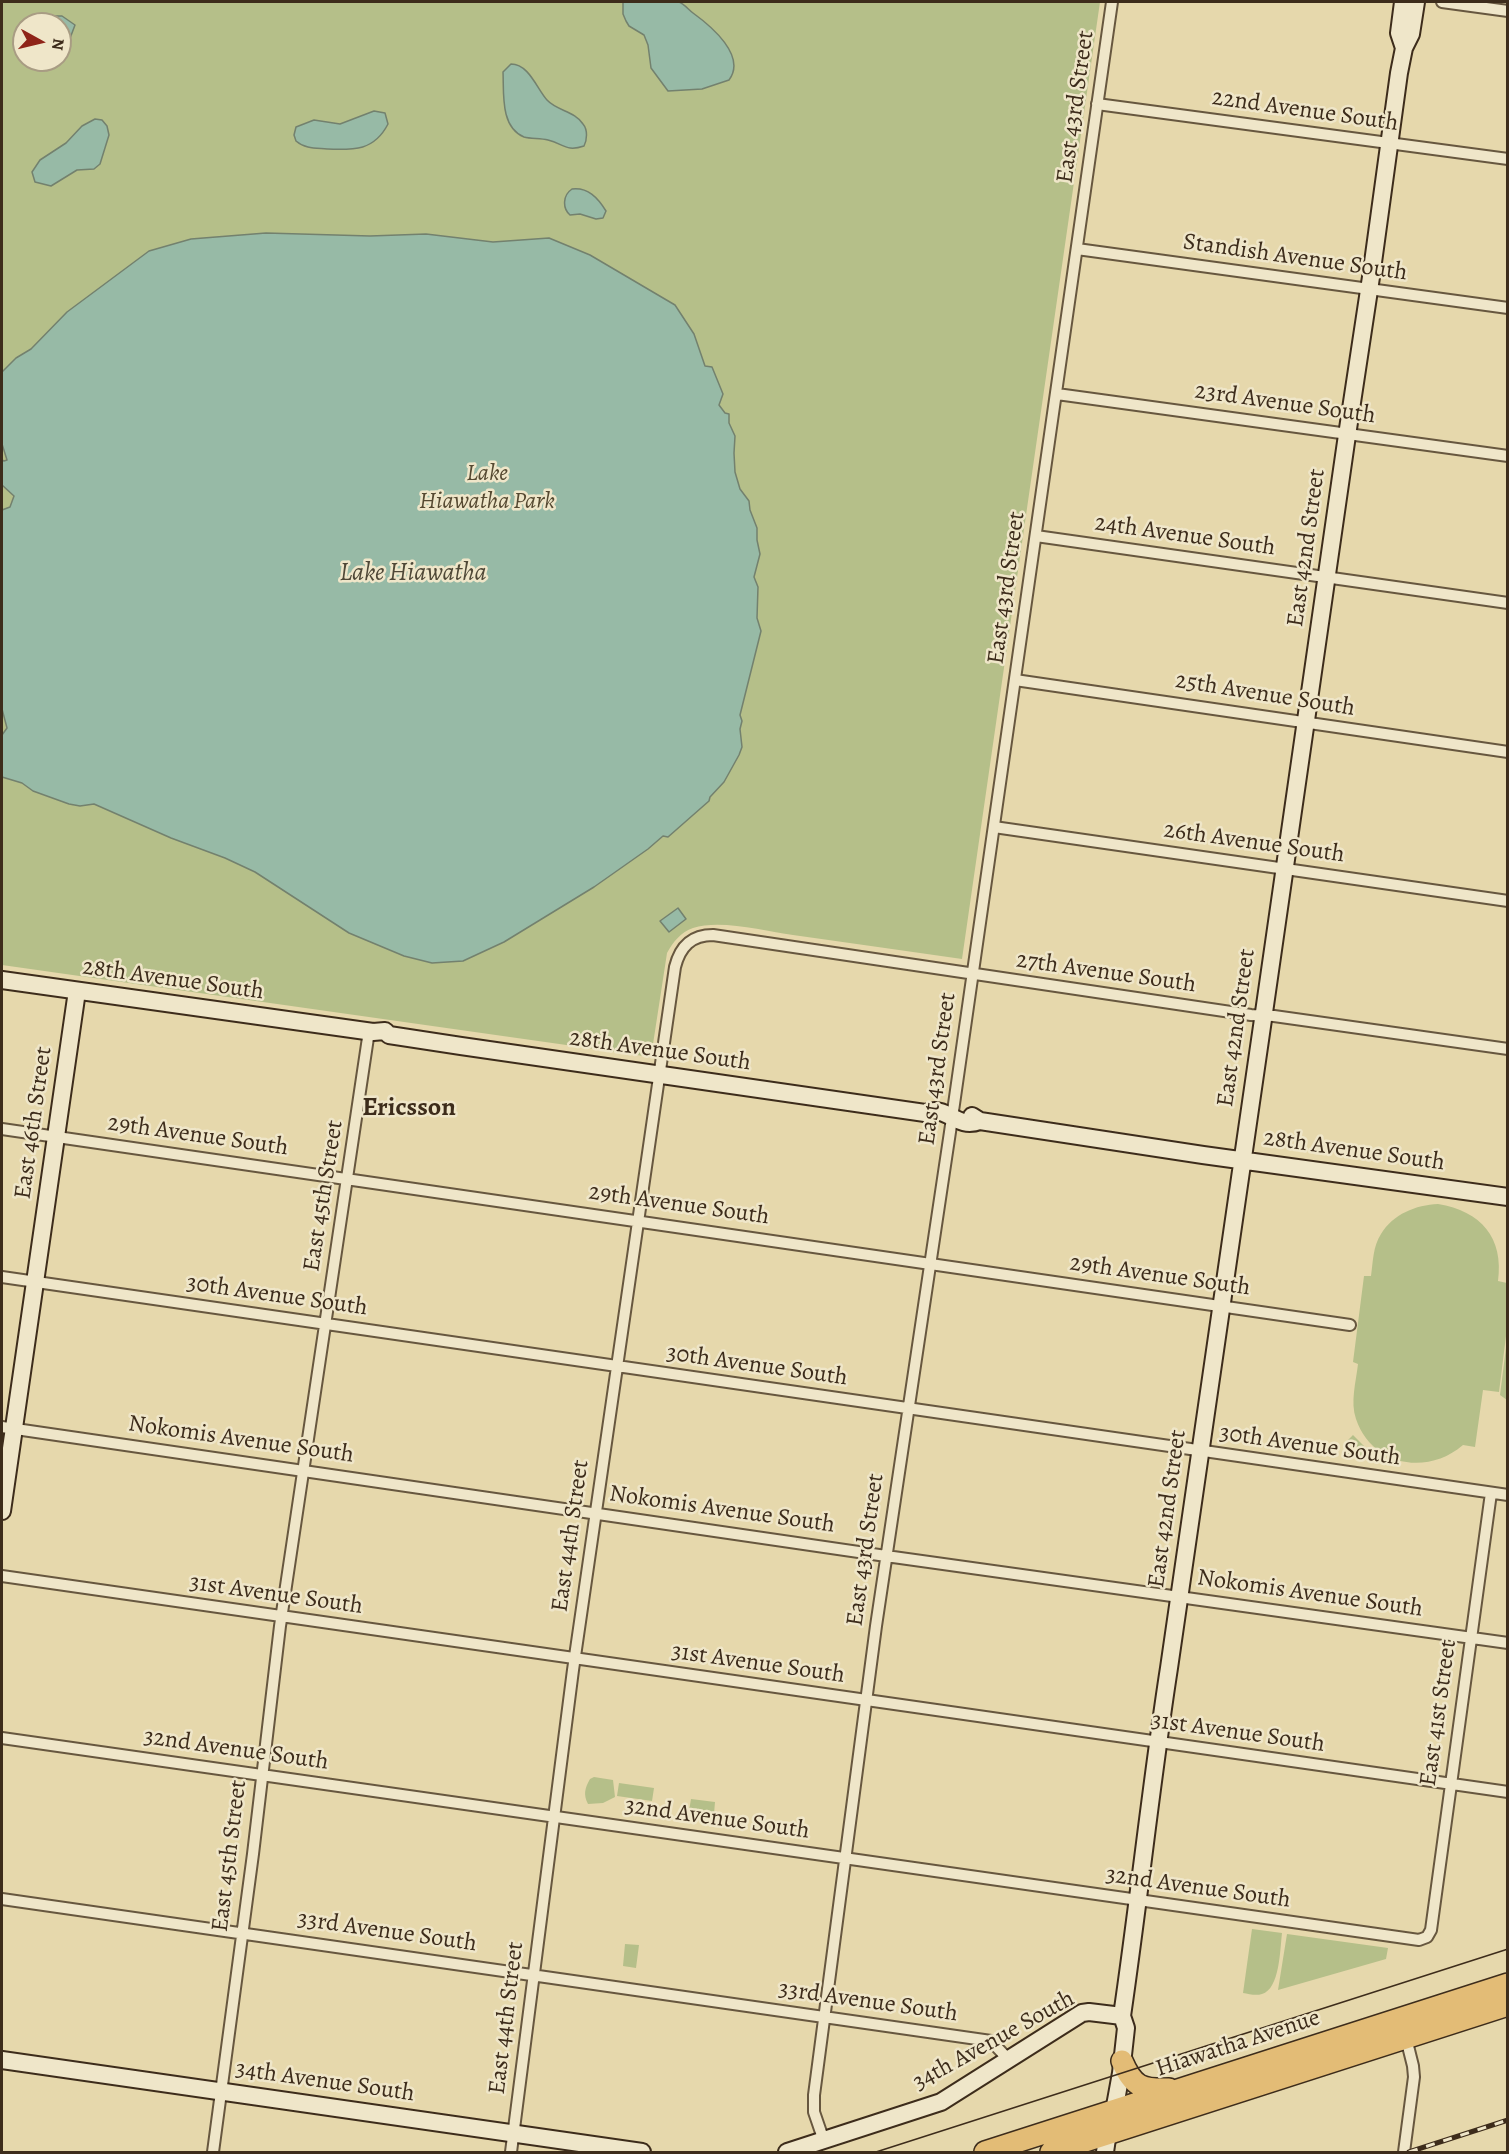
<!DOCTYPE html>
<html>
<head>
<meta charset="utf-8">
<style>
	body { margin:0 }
	#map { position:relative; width:1509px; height:2154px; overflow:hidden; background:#e6d8ac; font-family:Alegreya,serif }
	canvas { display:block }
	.frame { position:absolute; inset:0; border:3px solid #3d2c1b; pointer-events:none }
	.north { position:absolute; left:12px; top:12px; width:60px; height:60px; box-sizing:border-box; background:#efe6c9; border:2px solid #a89c83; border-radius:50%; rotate:98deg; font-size:16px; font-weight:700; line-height:24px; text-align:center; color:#3d2c1b }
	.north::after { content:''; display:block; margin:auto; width:21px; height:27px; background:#8f2418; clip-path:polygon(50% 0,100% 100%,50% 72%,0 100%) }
</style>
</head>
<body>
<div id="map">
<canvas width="1509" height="2154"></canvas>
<div class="frame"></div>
<div class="north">N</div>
</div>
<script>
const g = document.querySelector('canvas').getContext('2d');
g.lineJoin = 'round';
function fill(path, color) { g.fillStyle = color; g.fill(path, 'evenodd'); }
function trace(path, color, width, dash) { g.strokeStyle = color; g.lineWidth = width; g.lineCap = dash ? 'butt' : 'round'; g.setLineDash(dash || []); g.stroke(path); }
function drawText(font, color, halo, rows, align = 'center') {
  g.font = font + ' Alegreya,serif'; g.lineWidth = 5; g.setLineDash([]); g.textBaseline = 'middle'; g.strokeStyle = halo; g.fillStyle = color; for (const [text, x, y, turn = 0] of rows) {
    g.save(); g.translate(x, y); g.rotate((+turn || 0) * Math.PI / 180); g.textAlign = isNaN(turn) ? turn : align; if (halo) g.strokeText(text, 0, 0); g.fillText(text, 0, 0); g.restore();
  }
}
const green = new Path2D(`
	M2 2H1100L962 959C906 951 850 943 793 935 765 931 720 919 693 928 681 932 673 942 667 953L651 1057 2 965ZM24 24H60V60H24Z
	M1438 1204C1481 1211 1504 1238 1498 1281L1507 1283V1328L1499 1392 1483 1390 1475 1447 1463 1445C1427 1476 1372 1466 1356 1419 1350 1402 1356 1382 1358 1364L1353 1362 1364 1276H1371C1373 1262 1373 1246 1381 1234 1393 1214 1416 1205 1438 1204Z
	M1507 1340V1400L1500 1395Z
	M1353 1435 1373 1455 1371 1459 1343 1454 1346 1442Z
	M594 1777 613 1780 615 1797 603 1803 588 1804C583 1794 585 1788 590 1779Z
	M619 1783 654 1788 652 1801 617 1796Z
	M691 1799 715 1802 714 1814 689 1811Z
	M1252 1929 1282 1933C1280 1949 1280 1989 1262 1994 1256 1996 1249 1994 1243 1993Z
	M1287 1934 1388 1948 1386 1959 1278 1990Z
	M625 1944 639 1945 636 1968 623 1966Z`);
const water = new Path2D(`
	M623 2C633 1 672 0 679 2 683 3 689 10 693 13 711 26 747 56 729 80L702 89 668 91 651 68 648 45 644 35 629 26 626 21 623 14Z
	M54 16H62L75 25 66 49 60 54V24H41Z
	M511 64C529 64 537 89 547 100 557 111 575 111 583 124 588 130 587 140 584 146 566 152 564 144 548 140 540 138 531 139 524 137 500 127 504 93 503 72Z
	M374 111 385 113 388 124C374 151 354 150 327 149 316 148 305 149 296 141L294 135 296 127 314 120 340 124Z
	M95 119 102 120 107 126 109 135 100 164 94 169 77 170 51 186 35 182 32 172 40 160 66 143 82 126Z
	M572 189C588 187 598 198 606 211L603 218 596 219 580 214 570 215C562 208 563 195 572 189Z
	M266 233 370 236 426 234 493 242 549 238 590 255 675 305 694 334 705 366 712 367 723 394 719 405 725 413 729 414V423L735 436 734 453 735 472 740 489 749 501 750 510 757 528V540L760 554 754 577 758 587 757 618 761 631 740 715 742 721 740 729 742 747 739 755 724 782 710 797 709 801 668 837 663 836 648 849 594 887 504 942 463 961 432 963 404 956 349 933 255 872 225 858 171 838 94 804 80 806 69 804 33 791 22 783 2 777V735L7 728 2 709V510L10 507 14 496 2 485V460L4 461 7 460 2 444V372L16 358 31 349 67 312 149 251 191 239Z
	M678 908 686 919 669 932 660 921Z`);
const street = new Path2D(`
	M1442 2 1508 11
	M1097 104 1508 159
	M1077 249 1508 308
	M1057 394 1508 456
	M1036 536 1508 603
	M1015 680 1508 752
	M994 827 1508 901
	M2 1129 1350 1325
	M2 1277 1508 1495
	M2 1427 886 1556 1508 1643
	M2 1576 1508 1792
	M2 1738 1419 1940 1427 1937 1431 1930 1491 1493
	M2 1899 991 2041 1008 2059
	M824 2141 814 2112V2095L876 1626 950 1132 1112 2
	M213 2152 253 1854 280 1626 369 1031
	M511 2152 573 1670 675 967C680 947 691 935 713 935L1251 1015 1274 1016 1508 1049
	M1404 2152 1414 2077 1413 2066 1406 2038`);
const secondary = new Path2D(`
	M1403 2 1399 33 1404 48
	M2 980 373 1032 385 1031 389 1035 461 1046 925 1113C948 1104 955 1130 980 1121
	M972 1116 980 1121 1203 1155 1508 1197
	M2 1511 77 991
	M2 2060 642 2152
	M787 2152 941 2102 1082 2013 1089 2012 1122 2016
	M1105 2152 1111 2112 1115 2106 1121 2073 1126 2028 1122 2016C1139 1900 1151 1784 1169 1668 1229 1259 1287 851 1346 442L1371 277 1399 73 1404 48 1411 34 1416 2`);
const highway = new Path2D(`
	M1122 2061C1133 2087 1142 2090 1169 2089
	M985 2152 1508 1984
	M1051 2152 1508 2005`);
const tram = new Path2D(`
	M876 2152 1508 1949`);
const rail = new Path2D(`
	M1409 2152 1508 2120`);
const streetNames = [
	["East 43rd Street",1076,107,-82],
	["22nd Avenue South",1305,111,8],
	["Standish Avenue South",1295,258,8],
	["23rd Avenue South",1285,404,8],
	["24th Avenue South",1185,536,8],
	["East 42nd Street",1307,548,-82],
	["East 43rd Street",1007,588,-82],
	["25th Avenue South",1265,695,9],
	["26th Avenue South",1254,843,8],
	["27th Avenue South",1106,973,8],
	["28th Avenue South",173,980,8],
	["East 42nd Street",1237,1028,-82],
	["28th Avenue South",660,1051,8],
	["East 43rd Street",938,1069,-82],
	["East 46th Street",34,1123,-82],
	["29th Avenue South",198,1136,8],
	["28th Avenue South",1354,1151,8],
	["East 45th Street",324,1196,-81],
	["29th Avenue South",679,1205,8],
	["29th Avenue South",1160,1276,8],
	["30th Avenue South",277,1296,8],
	["30th Avenue South",757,1366,8],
	["Nokomis Avenue South",241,1440,8],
	["30th Avenue South",1310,1446,8],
	["East 42nd Street",1168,1509,-82],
	["Nokomis Avenue South",722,1510,8],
	["East 44th Street",571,1536,-82],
	["East 43rd Street",866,1550,-82],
	["Nokomis Avenue South",1310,1594,8],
	["31st Avenue South",276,1595,8],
	["31st Avenue South",758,1664,8],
	["East 41st Street",1439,1713,-82],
	["31st Avenue South",1238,1733,8],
	["32nd Avenue South",236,1750,8],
	["32nd Avenue South",717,1819,8],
	["East 45th Street",230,1856,-83],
	["32nd Avenue South",1198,1888,8],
	["33rd Avenue South",387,1932,8],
	["33rd Avenue South",868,2002,8],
	["East 44th Street",507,2018,-83],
	["34th Avenue South",994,2041,-29],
	["Hiawatha Avenue",1238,2044,-18],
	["34th Avenue South",325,2082,8]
];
const parkNames = [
	["Lake",487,474],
	["Hiawatha Park",487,502]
];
const waterNames = [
	["Lake Hiawatha",413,574]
];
const neighbourhoodNames = [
	["Ericsson",409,1109]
];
fill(green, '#b5bf89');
fill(water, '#97baa6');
trace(water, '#73816e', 1.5);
trace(street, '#67573f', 14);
trace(secondary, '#3d2c1b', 20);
trace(highway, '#3d2c1b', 24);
trace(street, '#efe6c9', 10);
trace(secondary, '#efe6c9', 16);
trace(highway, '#e3bc76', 21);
trace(tram, '#3d2c1b', 1.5);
trace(rail, '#3d2c1b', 5);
trace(rail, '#efe6c9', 3, [9]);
drawText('24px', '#3d2c1b', '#efe6c9', streetNames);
drawText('italic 24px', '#554931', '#efe6c9', parkNames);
drawText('italic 26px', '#4f4837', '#efe6c9', waterNames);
drawText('bold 26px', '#3d2c1b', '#efe6c9', neighbourhoodNames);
</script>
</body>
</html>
